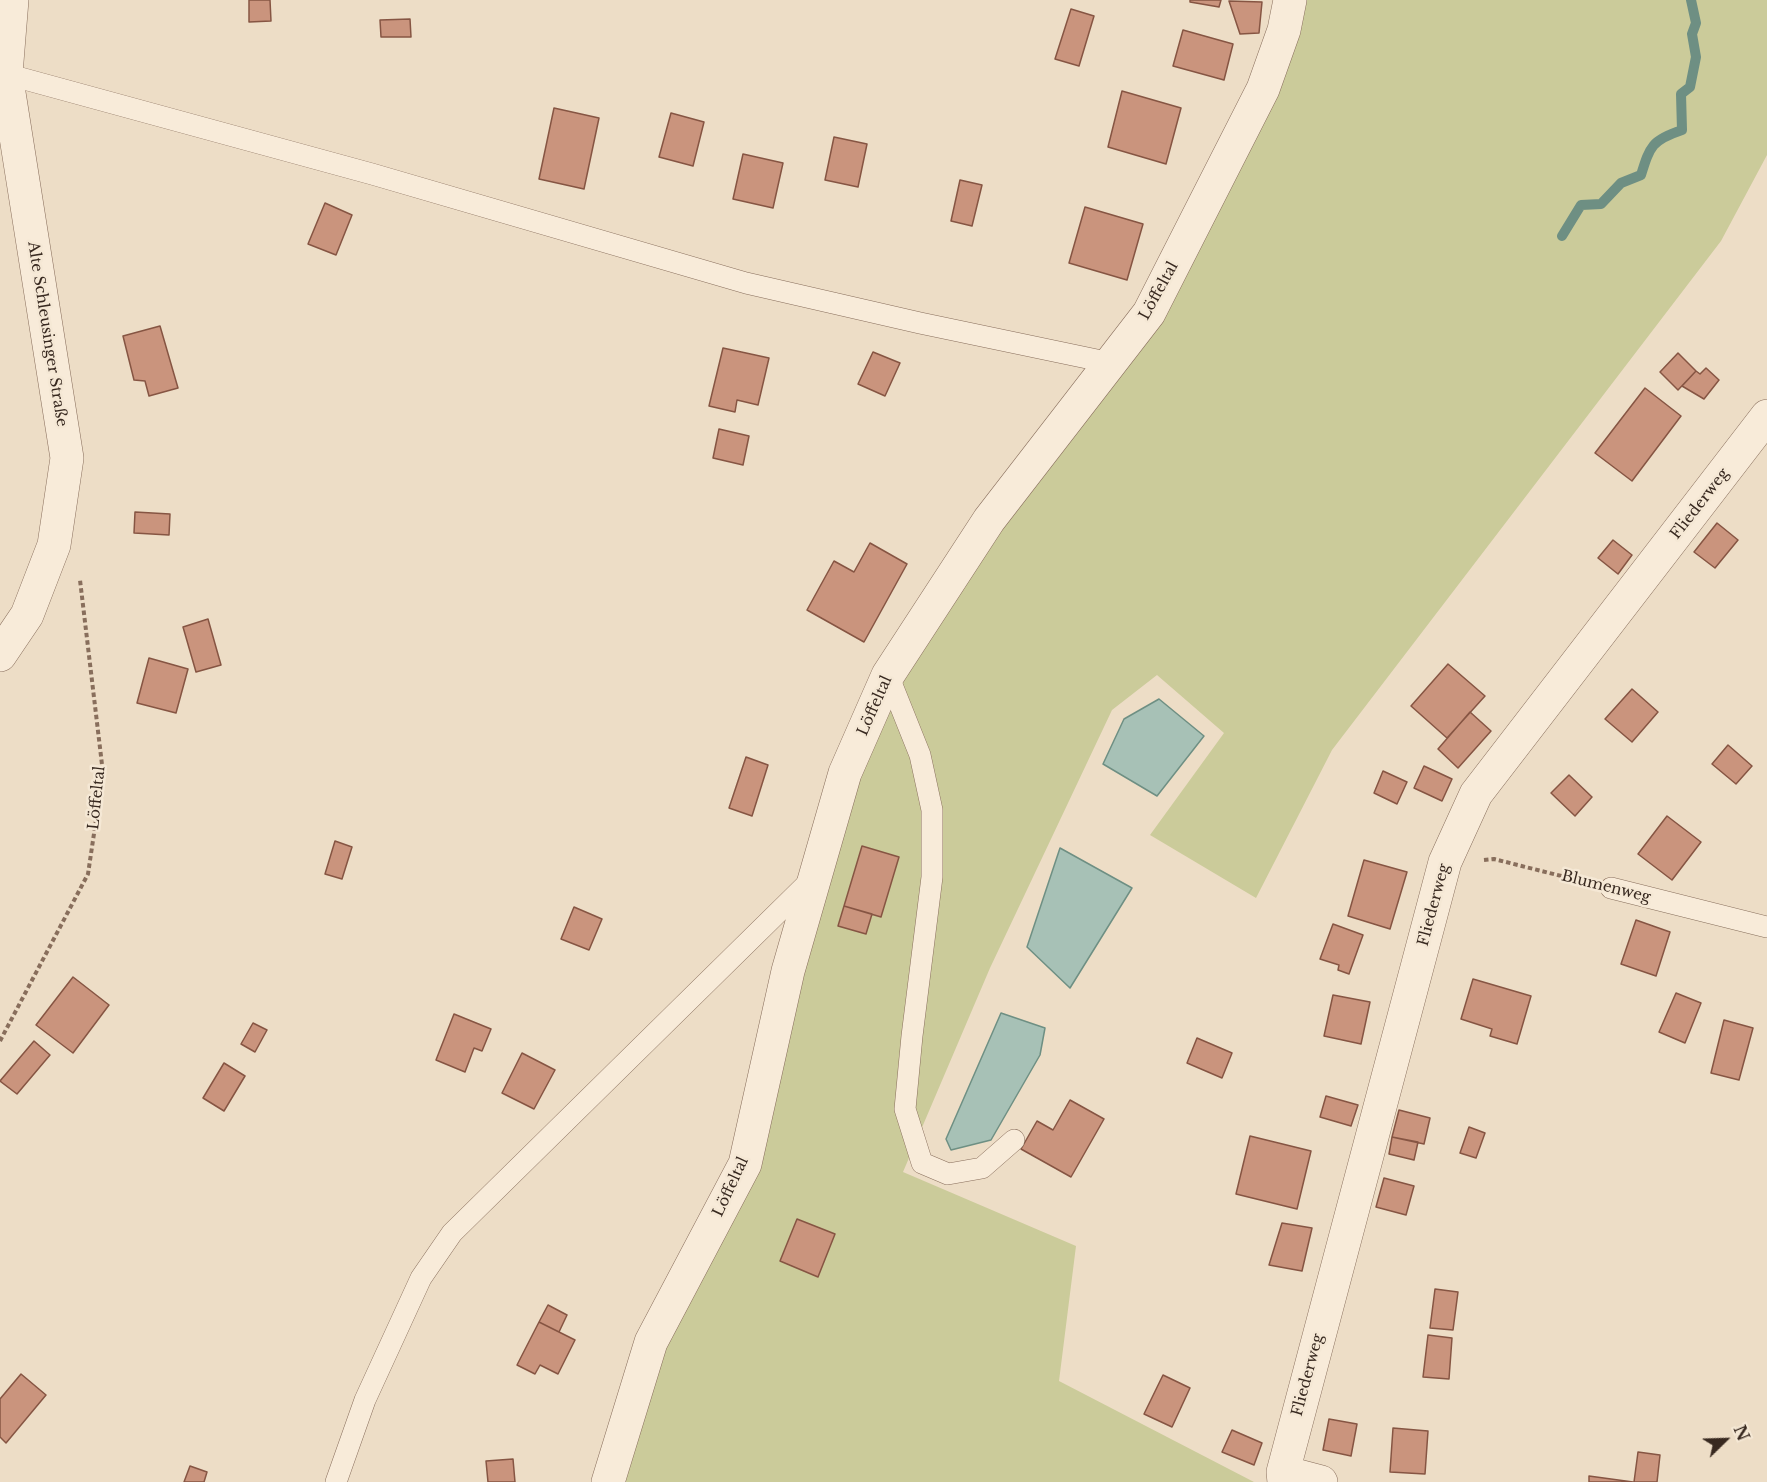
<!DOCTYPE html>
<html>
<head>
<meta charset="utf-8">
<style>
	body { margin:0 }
	#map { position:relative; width:1767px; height:1482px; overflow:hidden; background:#edddc6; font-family:"Libre Baskerville",serif }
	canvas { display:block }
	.north { position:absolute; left:1695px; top:1410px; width:60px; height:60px; -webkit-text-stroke:4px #f5e8d5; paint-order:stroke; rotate:67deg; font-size:16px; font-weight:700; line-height:24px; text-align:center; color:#382920 }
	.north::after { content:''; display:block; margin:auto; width:21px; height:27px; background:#382920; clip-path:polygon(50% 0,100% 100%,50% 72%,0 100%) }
</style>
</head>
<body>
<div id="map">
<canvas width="1767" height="1482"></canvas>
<div class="north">N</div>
</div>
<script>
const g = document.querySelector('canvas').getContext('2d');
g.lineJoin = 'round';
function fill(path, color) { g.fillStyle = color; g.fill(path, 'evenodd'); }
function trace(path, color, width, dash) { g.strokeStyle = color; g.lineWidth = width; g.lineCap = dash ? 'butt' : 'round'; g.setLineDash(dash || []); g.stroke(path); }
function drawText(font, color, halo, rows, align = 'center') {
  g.font = font + ' "Libre Baskerville",serif'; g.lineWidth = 5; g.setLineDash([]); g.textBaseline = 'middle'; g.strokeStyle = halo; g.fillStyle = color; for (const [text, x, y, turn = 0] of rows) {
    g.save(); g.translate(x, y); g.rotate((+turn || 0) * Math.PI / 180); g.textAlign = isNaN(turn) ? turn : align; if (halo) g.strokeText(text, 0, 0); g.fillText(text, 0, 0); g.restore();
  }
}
const green = new Path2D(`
	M1290 0H1767V155L1721 241 1332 750 1256 898 1150 835 1224 733 1157 675 1112 710 990 968 903 1172 1076 1246 1059 1381 1254 1482H608L745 1164 888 675 1111 363Z`);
const water = new Path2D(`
	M1159 699 1204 736 1157 796 1103 764 1124 719Z
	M1060 848 1132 888 1070 988 1027 947Z
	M1001 1013 1045 1028 1040 1055 991 1140 951 1150 946 1139Z`);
const stream = new Path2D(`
	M1562 236 1581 205 1601 204 1621 183 1641 175C1650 146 1652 140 1682 130L1681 94 1690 87 1696 57 1692 34 1696 23 1691 0`);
const building = new Path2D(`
	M249 0H270L271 21 249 22Z
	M1190 0H1221L1219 7 1190 2Z
	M1229 1 1262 2 1259 33 1240 34Z
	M1071 9 1094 16 1079 66 1055 59Z
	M410 19 411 37H381L380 20Z
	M1183 30 1233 44 1224 80 1173 66Z
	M1122 91 1181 108 1166 164 1108 147Z
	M554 108 599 118 584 189 539 179Z
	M671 113 704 122 693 166 659 157Z
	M834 137 867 144 858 187 825 180Z
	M743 154 783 163 773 208 733 199Z
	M960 180 982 185 972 226 951 221Z
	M325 203 352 215 336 255 308 244Z
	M1085 207 1143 224 1127 280 1069 263Z
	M160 326 178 388 149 396 145 381 134 380 123 336Z
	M723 348 769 358 758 405 737 400 735 412 709 406Z
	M873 352 900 363 885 396 858 384Z
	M1678 353 1696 371 1678 390 1660 372Z
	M1706 368 1719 380 1704 399 1682 386 1696 371 1700 374Z
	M1645 388 1681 416 1632 481 1595 453Z
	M719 429 749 436 743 465 713 458Z
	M135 512 170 514 169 535 134 533Z
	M1717 523 1738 540 1715 568 1694 552Z
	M1613 540 1632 555 1618 574 1598 558Z
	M870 543 907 564 864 642 807 610 834 561 854 572Z
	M208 619 221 665 196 672 183 627Z
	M149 658 188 669 176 713 137 703Z
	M1448 664 1485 696 1447 738 1411 706Z
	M1632 689 1658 712 1632 742 1605 719Z
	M1470 712 1491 731 1458 768 1438 749Z
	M1728 745 1752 766 1736 784 1712 764Z
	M746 757 768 765 752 816 729 808Z
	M1424 766 1452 779 1442 801 1414 788Z
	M1383 771 1407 782 1397 804 1374 793Z
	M1569 775 1592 797 1575 816 1551 793Z
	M1667 816 1701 842 1672 880 1638 854Z
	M335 841 352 847 342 879 325 874Z
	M862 846 899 857 881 917 844 906Z
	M1364 860 1407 872 1390 929 1348 916Z
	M844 906 872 914 866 934 838 926Z
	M574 907 602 919 589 950 561 939Z
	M1636 920 1670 932 1656 976 1621 964Z
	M1333 924 1363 935 1349 974 1338 970 1339 965 1320 959Z
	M73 977 109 1005 73 1053 36 1025Z
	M1473 979 1531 996 1517 1044 1490 1036 1492 1029 1461 1019Z
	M1676 993 1701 1003 1685 1043 1659 1032Z
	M1333 995 1370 1002 1361 1044 1324 1036Z
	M454 1014 491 1029 482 1051 474 1048 465 1072 436 1060Z
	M1724 1020 1753 1028 1739 1080 1711 1073Z
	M253 1023 267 1030 255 1052 241 1044Z
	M1197 1038 1232 1053 1222 1078 1187 1063Z
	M34 1041 50 1055 17 1094 0 1081Z
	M522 1053 555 1070 534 1109 502 1093Z
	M224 1063 245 1076 224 1111 203 1098Z
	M1326 1096 1358 1105 1351 1126 1320 1117Z
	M1070 1100 1104 1119 1071 1177 1021 1149 1037 1121 1053 1130Z
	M1399 1110 1430 1118 1424 1144 1392 1137Z
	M1469 1127 1485 1133 1476 1158 1460 1153Z
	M1250 1136 1311 1151 1297 1209 1236 1194Z
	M1392 1137 1418 1142 1414 1160 1389 1154Z
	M1384 1178 1414 1186 1406 1215 1376 1207Z
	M797 1219 835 1234 818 1277 780 1261Z
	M1282 1223 1312 1228 1302 1271 1269 1265Z
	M1435 1289 1458 1292 1453 1330 1430 1328Z
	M548 1305 567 1315 559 1332 539 1322Z
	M539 1322 575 1340 558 1374 540 1365 535 1374 517 1365Z
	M1428 1335 1452 1338 1449 1379 1423 1377Z
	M21 1374 46 1395 6 1443 0 1437V1399Z
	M1163 1375 1190 1388 1172 1427 1144 1414Z
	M1329 1419 1357 1424 1351 1456 1323 1450Z
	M1393 1428 1428 1431 1425 1474 1390 1472Z
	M1232 1430 1262 1443 1254 1465 1222 1452Z
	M1638 1452 1660 1455 1657 1482H1634Z
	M513 1459 515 1482H488L486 1461Z
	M190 1466 207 1472 204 1482H184Z
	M1589 1476 1633 1482H1589Z`);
const path = new Path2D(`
	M1484 860 1494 859 1585 882
	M0 1041 88 874 103 773 80 580`);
const lane = new Path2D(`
	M6 74 372 174 746 283 920 323 1111 363
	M888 675 920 755 932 810V877L912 1036 905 1109 922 1163 948 1174 982 1168 1014 1140
	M1611 888 1767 927
	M336 1482 365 1400 421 1278 452 1233 813 878`);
const street = new Path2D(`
	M0 655 27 615 54 545 67 458 6 74 12 0
	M1283 1472 1321 1482
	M608 1482 651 1342 745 1164 788 971 845 773 888 675 989 520 1149 313 1263 89 1284 30 1290 0
	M1284 1482 1283 1472 1445 862 1476 794 1767 416`);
const streetNames = [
	["Löffeltal",1159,291,-61],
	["Alte Schleusinger Straße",47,334,81],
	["Fliederweg",1700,504,-52],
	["Löffeltal",875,706,-66],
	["Löffeltal",97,798,-84],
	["Blumenweg",1606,887,14],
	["Fliederweg",1434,905,-75],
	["Löffeltal",731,1187,-65],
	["Fliederweg",1308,1375,-75]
];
fill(green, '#cbcb9a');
fill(water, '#a7c1b6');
trace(water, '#6e8f83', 1.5);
trace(stream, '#6e8f83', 10);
fill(building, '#ca947d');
trace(building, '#865543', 1.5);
trace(lane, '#886e5c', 22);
trace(street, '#886e5c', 34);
trace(path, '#886e5c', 4, [4.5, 3]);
trace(lane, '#f8ebd9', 21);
trace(street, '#f8ebd9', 33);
drawText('15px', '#382920', '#f5e8d5', streetNames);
</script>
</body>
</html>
